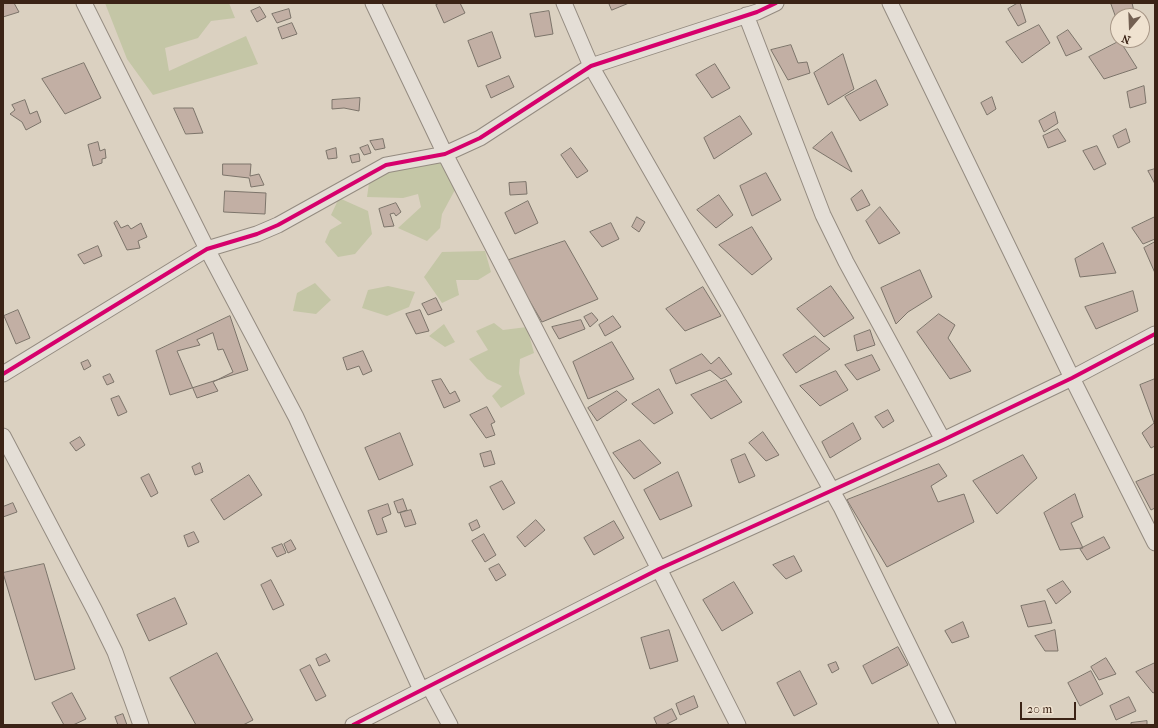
<!DOCTYPE html>
<html>
<head>
<meta charset="utf-8">
<style>
	body { margin:0 }
	#map { position:relative; width:1158px; height:728px; overflow:hidden; background:#dbd1c1; font-family:"IM FELL French Canon",serif }
	canvas { display:block }
	.frame { position:absolute; inset:0; border:4px solid #3b2316; pointer-events:none }
	.north { position:absolute; left:1110px; top:8px; width:40px; height:40px; box-sizing:border-box; background:#efe2d0; border:1px solid #a79686; border-radius:50%; rotate:199deg; font-size:11px; font-weight:700; line-height:16px; text-align:center; color:#3b2316 }
	.north::after { content:''; display:block; margin:auto; width:14px; height:18px; background:#736052; clip-path:polygon(50% 0,100% 100%,50% 72%,0 100%) }
	.scale { position:absolute; left:1020px; top:702px; width:56px; height:18px; box-sizing:border-box; border:2px solid #3b2316; border-top:0; padding-left:5px; font-size:12px; line-height:14px; white-space:nowrap; color:#3b2316; -webkit-text-stroke:3px #efe2d0; paint-order:stroke }
</style>
</head>
<body>
<div id="map">
<canvas width="1158" height="728"></canvas>
<div class="frame"></div>
<div class="north">N</div>
<div class="scale">20 m</div>
</div>
<script>
const g = document.querySelector('canvas').getContext('2d');
g.lineJoin = 'round';
function fill(path, color) { g.fillStyle = color; g.fill(path, 'evenodd'); }
function trace(path, color, width, dash) { g.strokeStyle = color; g.lineWidth = width; g.lineCap = dash ? 'butt' : 'round'; g.setLineDash(dash || []); g.stroke(path); }
const green = new Path2D(`
	M105 3H229L235 18 211 21 198 38 165 48 169 71 246 36 258 64 153 95 127 59Z
	M442 162 457 186 442 214 440 228 427 241 398 228 421 207 418 194 403 198 367 197 370 176 405 165Z
	M339 198 368 211 372 234 355 254 338 257 325 242 330 230 342 223 331 215Z
	M485 251 491 272 478 280H456L459 295 442 303 424 277 442 252Z
	M315 283 331 300 316 314 293 311 297 293Z
	M388 286 415 292 409 307 387 316 362 308 368 290Z
	M494 323 503 330 527 327 534 353 520 359 519 373 525 394 501 408 492 396 502 386 487 379 469 359 488 350 476 331Z
	M444 324 455 342 445 347 429 336Z`);
const building = new Path2D(`
	M3 3H14L19 12 3 17Z
	M440 3H460L465 13 444 23 436 5Z
	M609 3H629L612 10Z
	M1018 3H1020L1026 22 1018 26 1008 9Z
	M1111 3H1132L1134 11 1125 16H1118L1117 20Z
	M260 7 266 17 257 22 251 11Z
	M289 9 291 18 277 23 272 14Z
	M549 11 553 34 535 37 530 14Z
	M292 23 297 34 282 39 278 28Z
	M1039 25 1050 43 1022 63 1006 42Z
	M1068 30 1082 49 1066 56 1057 37Z
	M492 32 501 58 478 67 468 41Z
	M1120 41 1137 68 1104 79 1089 57Z
	M791 45 798 63 807 62 810 73 788 80 771 50Z
	M843 54 854 89 828 105 814 73Z
	M84 63 101 98 65 114 42 79Z
	M715 64 730 88 712 98 696 75Z
	M509 76 514 87 491 98 486 86Z
	M876 80 888 105 860 121 845 97Z
	M1144 86 1146 103 1130 108 1127 92Z
	M992 97 996 109 987 115 981 103Z
	M360 98 359 111 344 108 332 109V100Z
	M25 100 30 114 37 111 41 122 26 130 22 122 10 114 15 110 12 105Z
	M174 108H193L203 133 186 134Z
	M1055 112 1058 123 1044 132 1039 121Z
	M740 116 752 134 714 159 704 138Z
	M1058 129 1066 141 1048 148 1043 136Z
	M1126 129 1130 142 1118 148 1113 136Z
	M832 132 852 172 813 148Z
	M383 139 385 148 375 150 370 141Z
	M98 142 100 151 105 149 106 158 102 159V163L93 166 88 145Z
	M368 145 371 153 364 155 360 148Z
	M1097 146 1106 164 1094 170 1083 151Z
	M336 148 337 158 328 159 326 151Z
	M571 148 588 171 577 178 561 155Z
	M359 154 360 161 352 163 350 156Z
	M223 164H251L250 176 259 174 264 185 251 187 249 178 223 175Z
	M1155 169V184L1148 171Z
	M766 173 781 200 752 216 740 186Z
	M526 182 527 194 510 195 509 183Z
	M862 190 870 205 857 211 851 199Z
	M225 191 266 193 265 214 224 212Z
	M719 195 733 215 716 228 697 210Z
	M528 201 538 223 515 234 505 213Z
	M396 203 401 212 396 216 394 213 390 214 394 226 384 227 379 209Z
	M880 207 900 233 879 244 866 221Z
	M637 217 645 222 639 232 632 227Z
	M1155 217V239L1143 244 1132 228Z
	M117 221 121 228 128 225 131 229 141 223 147 237 138 241 140 248 127 250 114 223Z
	M611 223 619 239 602 247 590 232Z
	M752 227 772 259 752 275 719 245Z
	M565 241 598 299 542 322 506 261Z
	M1155 242V273L1144 248Z
	M1103 243 1116 273 1080 277 1075 259Z
	M98 246 102 256 84 264 78 255Z
	M920 270 932 297 908 312 896 324 881 288Z
	M831 286 854 318 824 337 797 309Z
	M703 287 721 316 685 331 666 309Z
	M1133 291 1138 311 1096 329 1085 307Z
	M436 298 442 310 428 315 422 304Z
	M18 310 30 338 16 344 4 316Z
	M420 310 429 331 416 334 406 314Z
	M592 313 598 320 590 327 584 317Z
	M939 314 955 325 948 338 971 371 950 379 917 332Z
	M230 316 248 370 170 395 156 351Z
	M613 316 621 327 605 336 599 325Z
	M581 320 585 329 559 339 552 327Z
	M870 330 875 345 857 351 854 336Z
	M213 333 218 350 223 349 233 372 213 382 218 391 197 398 177 351 200 345 197 340Z
	M815 336 830 349 796 373 783 355Z
	M612 342 634 379 588 399 573 362Z
	M363 351 372 371 363 375 359 366 347 370 343 358Z
	M702 354 711 364 719 357 732 374 721 379 710 370 676 384 670 370Z
	M872 355 880 370 857 380 845 365Z
	M88 360 91 366 84 370 81 363Z
	M836 371 848 390 820 406 800 386Z
	M110 374 114 382 107 385 103 377Z
	M441 379 450 394 455 391 460 401 444 408 432 381Z
	M1155 379V446L1151 448 1142 433 1154 423 1140 385Z
	M726 380 742 402 711 419 691 395Z
	M659 389 673 413 654 424 632 404Z
	M617 391 627 400 597 421 588 408Z
	M119 396 127 412 118 416 111 399Z
	M487 407 495 422 491 424 495 435 486 438 470 415Z
	M888 410 894 421 883 428 875 417Z
	M853 423 861 439 830 458 822 442Z
	M763 432 779 455 766 461 749 443Z
	M400 433 413 465 379 480 365 448Z
	M80 437 85 445 76 451 70 443Z
	M640 440 661 463 634 479 613 453Z
	M491 451 495 464 484 467 480 454Z
	M745 454 755 476 739 483 731 460Z
	M1023 455 1037 478 997 514 973 481Z
	M200 463 203 472 195 475 192 467Z
	M939 464 947 476 931 486 938 502 964 494 974 522 887 567 847 500Z
	M678 472 692 506 660 520 644 490Z
	M149 474 158 493 151 497 141 478Z
	M1155 474V508L1151 510 1136 482Z
	M249 475 262 495 224 520 211 500Z
	M502 481 515 503 503 510 490 487Z
	M1075 494 1083 517 1071 523 1083 548 1060 550 1044 513Z
	M403 499 407 510 398 513 394 502Z
	M13 503 17 512 3 517V507Z
	M388 504 391 514 382 518 387 532 377 535 368 511Z
	M411 510 416 524 405 527 400 513Z
	M477 520 480 527 472 531 469 524Z
	M536 520 545 530 525 547 517 537Z
	M614 521 624 538 594 555 584 538Z
	M194 532 199 542 188 547 184 536Z
	M484 534 496 555 485 562 472 541Z
	M1104 537 1110 548 1087 560 1080 549Z
	M291 540 296 549 288 553 284 544Z
	M282 544 286 553 277 557 272 548Z
	M794 556 802 571 786 579 773 565Z
	M44 564 75 669 35 680 3 573Z
	M499 564 506 575 496 581 489 569Z
	M271 580 284 605 273 610 261 585Z
	M1063 581 1071 592 1056 604 1047 590Z
	M734 582 753 613 722 631 703 600Z
	M175 598 187 624 149 641 137 615Z
	M1045 601 1052 623 1028 627 1021 606Z
	M963 622 969 637 952 643 945 631Z
	M669 630 678 661 650 669 641 638Z
	M1055 630 1058 651H1045L1035 636Z
	M898 647 908 665 872 684 863 666Z
	M217 653 253 720 243 725H196L170 678Z
	M326 654 330 661 319 666 316 659Z
	M1106 658 1116 674 1099 680 1091 667Z
	M836 662 839 669 832 673 828 665Z
	M1155 663V692L1153 693 1136 672Z
	M310 665 326 696 316 701 300 670Z
	M800 671 817 704 794 716 777 683Z
	M1091 671 1103 694 1080 706 1068 683Z
	M72 693 86 719 73 725H64L52 703Z
	M694 696 698 707 680 715 676 704Z
	M1129 697 1136 711 1116 720 1110 706Z
	M672 709 677 719 665 725H657L654 718Z
	M123 714 127 725H118L115 717Z
	M1147 721V725H1131V723Z`);
const minor = new Path2D(`
	M84 3 207 249 296 417 421 690
	M373 3 445 154 659 569 738 725
	M564 3 591 66 732 312 841 507 948 725
	M890 3 1072 378 1155 543
	M746 15 823 215 846 262 943 440
	M3 374 207 249 257 234 278 225 386 165 445 154 480 138 591 66 757 12 776 3
	M3 436 95 611 115 652 141 725
	M429 686 450 725
	M353 725 659 569 943 440 1072 378 1155 334`);
const cycleway = new Path2D(`
	M3 374 207 249 257 234 278 225 386 165 445 154 480 138 591 66 757 12 776 3
	M353 725 659 569 943 440 1072 378 1155 334`);
fill(green, '#c4c6a6');
fill(building, '#c2afa4');
trace(building, '#7c746a', 1);
trace(minor, '#948b80', 17);
trace(minor, '#e4ded6', 15);
trace(cycleway, '#d6006c', 4);
</script>
</body>
</html>
